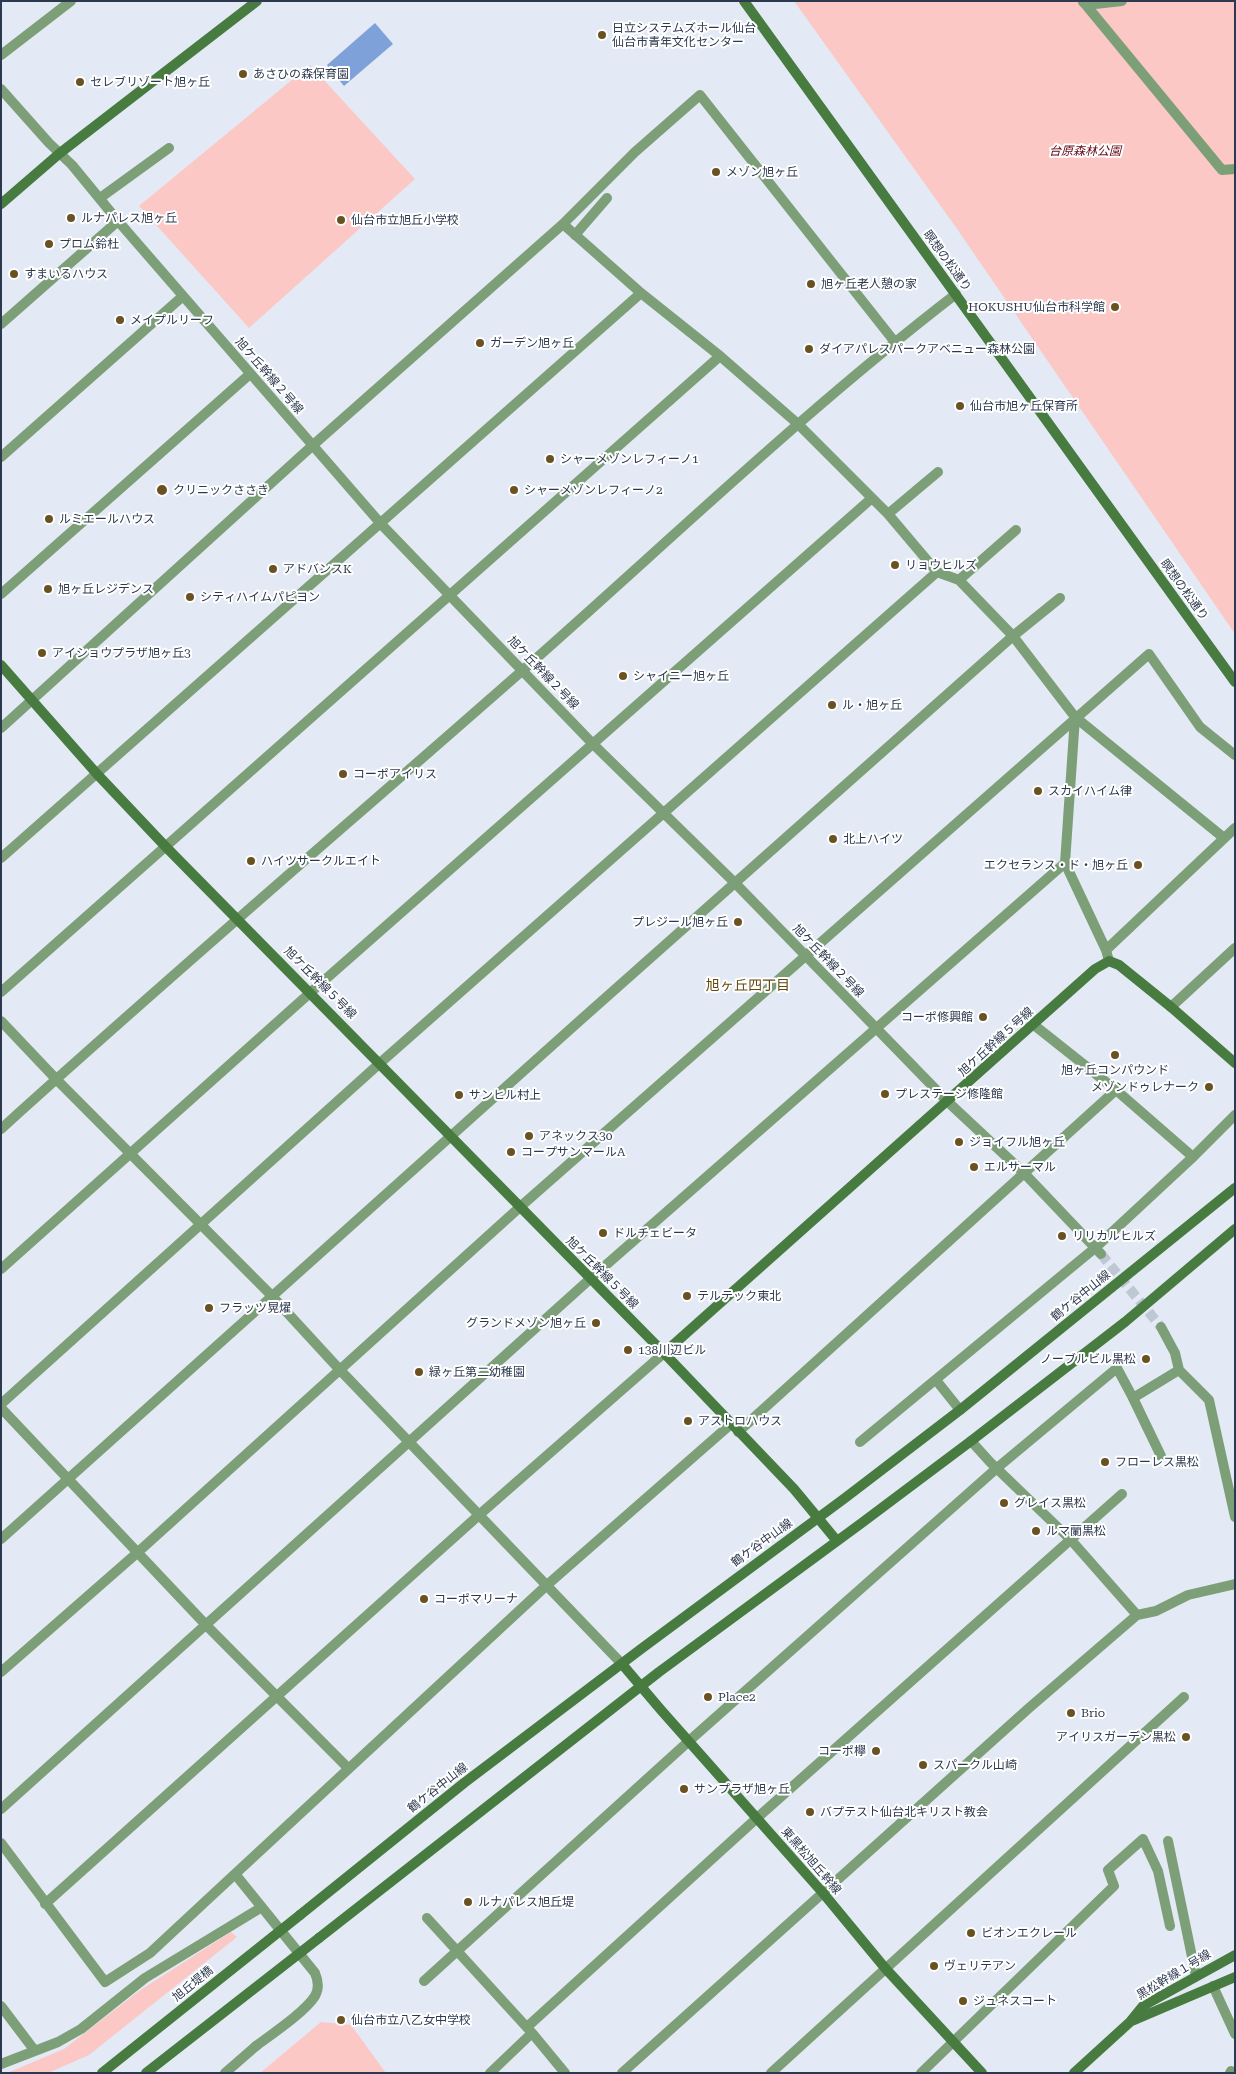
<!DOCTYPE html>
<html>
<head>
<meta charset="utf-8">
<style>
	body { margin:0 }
	#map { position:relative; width:1236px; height:2074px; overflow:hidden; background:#e3eaf5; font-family:"Roboto Serif",serif }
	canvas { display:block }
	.frame { position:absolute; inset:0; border:2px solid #2c394f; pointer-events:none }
</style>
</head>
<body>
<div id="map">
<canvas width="1236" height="2074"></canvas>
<div class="frame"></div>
</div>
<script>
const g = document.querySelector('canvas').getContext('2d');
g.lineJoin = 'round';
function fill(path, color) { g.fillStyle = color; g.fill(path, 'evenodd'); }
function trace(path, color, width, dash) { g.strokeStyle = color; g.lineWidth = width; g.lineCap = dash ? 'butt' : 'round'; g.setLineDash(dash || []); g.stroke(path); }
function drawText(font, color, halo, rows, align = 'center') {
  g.font = font + ' "Roboto Serif","Noto Sans JP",serif'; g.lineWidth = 4; g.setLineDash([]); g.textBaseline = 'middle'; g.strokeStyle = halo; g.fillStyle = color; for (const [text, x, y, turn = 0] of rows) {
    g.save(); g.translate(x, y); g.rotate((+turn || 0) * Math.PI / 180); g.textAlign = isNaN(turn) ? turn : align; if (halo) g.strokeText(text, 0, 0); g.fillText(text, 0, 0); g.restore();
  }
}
const green = new Path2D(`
	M794 1H1235V634L955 226Z
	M310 65 415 179 249 328 139 206Z
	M231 1932 237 1937 89 2055 48 2073H7L64 2049 139 1991Z
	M321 2022 351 2025 386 2073H260Z`);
const water = new Path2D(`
	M375 23 393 44 344 86 327 65Z`);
const streetTunnel = new Path2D(`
	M1101 1254 1161 1327`);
const lane = new Path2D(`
	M100 198 169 148
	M575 235 607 198
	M1133 1398 1161 1456
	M1168 1841 1196 1976
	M1213 1986 1235 2034
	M225 2073 256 2046
	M1230 2073 1231 2071`);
const street = new Path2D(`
	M1083 2 1086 5 1122 1
	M1086 5 1222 170 1235 169
	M1 55 71 1
	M1 89 49 143 72 165 118 221 381 524 592 743 735 883 948 1102 1024 1173 1101 1254
	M563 224 641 293 720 356 798 424 888 514 937 572 959 580 1013 636 1075 717 1065 863 1106 950 1109 961
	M1 324 118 221
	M1 457 183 296
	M888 514 938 472
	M959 580 1016 530
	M1 594 250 374
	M1075 717 1224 838
	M1 728 312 446 563 224 635 152 700 95 894 341
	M1 858 641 293
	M1106 950 1235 828
	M1 992 720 356
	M1171 1007 1235 948
	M1 1021 56 1079 271 1295 340 1370 622 1664
	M1034 1025 1116 1090 1193 1157
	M1 1129C173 973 349 823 523 670 666 544 804 411 956 294
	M1 1269 311 992 872 498
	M1161 1327 1175 1353 1179 1370 1209 1400 1235 1517
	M936 1380 960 1410
	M1 1404 380 1063 937 572
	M1 1408 206 1625 348 1768
	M738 1432 1116 1090
	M971 1441 990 1462 1071 1540 1137 1615
	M860 1442 1095 1248 1193 1157 1235 1115
	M1 1539C336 1236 675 936 1013 636L1060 598
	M1 1672 137 1553 520 1207 1149 654 1200 727 1235 755
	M1 1809 590 1279 1065 863
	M1 1843 105 1982 150 1953 235 1874 315 1973C318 1980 319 1989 315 1996 305 2012 272 2034 256 2046
	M235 1874 547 1585 731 1424
	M45 1904 479 1515 664 1353
	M427 1918 532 2033 565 2073
	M424 1981 689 1741 997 1468 1117 1368 1133 1398 1179 1370
	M1 2006 35 2051
	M527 2027 757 1818 1122 1494
	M1 2064 58 2042 81 2029 145 1978 262 1907
	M490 2073 532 2033
	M622 2073 1029 1708 1137 1615 1156 1611 1188 1595 1235 1584
	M771 2073 1184 1697
	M921 2073 1114 1886 1108 1870 1143 1839 1158 1871 1170 1926`);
const secondary = new Path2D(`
	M744 1 1235 682
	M1 204 60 153 257 1
	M1 665 97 774 165 846 664 1353 794 1489 837 1541
	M664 1353 1095 969 1109 961 1119 965 1171 1007 1235 1063
	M622 1664 661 1710 823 1893 885 1968 982 2073
	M300 1915 464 1783 641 1649 845 1498 960 1410 1235 1188
	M319 1938 659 1672 863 1522 971 1441 1125 1322 1235 1229
	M1132 2021 1235 1977
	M1074 2073 1130 2022 1143 2006 1235 1955`);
const secondaryBridge = new Path2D(`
	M102 2073 300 1915
	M146 2073 319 1938`);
const markers = [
	[602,35,5,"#6a5122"],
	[243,74,5,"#6a5122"],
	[80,82,5,"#6a5122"],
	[716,172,5,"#6a5122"],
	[71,218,5,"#6a5122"],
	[341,220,5,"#6a5122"],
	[49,244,5,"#6a5122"],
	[14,274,5,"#6a5122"],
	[811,284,5,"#6a5122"],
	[1115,307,5,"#6a5122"],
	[120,320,5,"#6a5122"],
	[480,343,5,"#6a5122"],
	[809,349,5,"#6a5122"],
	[960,406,5,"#6a5122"],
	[550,459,5,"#6a5122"],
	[162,490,6,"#6a5122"],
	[514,490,5,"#6a5122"],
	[49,519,5,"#6a5122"],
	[895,565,5,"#6a5122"],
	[273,569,5,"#6a5122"],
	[48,589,5,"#6a5122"],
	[190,597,5,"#6a5122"],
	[42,653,5,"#6a5122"],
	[623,676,5,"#6a5122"],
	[832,705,5,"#6a5122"],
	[343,774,5,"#6a5122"],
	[1038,791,5,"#6a5122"],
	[833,839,5,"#6a5122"],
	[251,861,5,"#6a5122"],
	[1138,865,5,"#6a5122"],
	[738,922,5,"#6a5122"],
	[983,1017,5,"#6a5122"],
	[1115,1055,5,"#6a5122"],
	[1209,1087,5,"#6a5122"],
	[885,1094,5,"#6a5122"],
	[459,1095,5,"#6a5122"],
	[529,1136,5,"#6a5122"],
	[959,1142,5,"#6a5122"],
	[511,1152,5,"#6a5122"],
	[974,1167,5,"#6a5122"],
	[603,1233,5,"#6a5122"],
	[1062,1236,5,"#6a5122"],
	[687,1296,5,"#6a5122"],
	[209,1308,5,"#6a5122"],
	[596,1323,5,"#6a5122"],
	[628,1350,5,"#6a5122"],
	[1146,1359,5,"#6a5122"],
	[419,1372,5,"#6a5122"],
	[688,1421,5,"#6a5122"],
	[1105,1462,5,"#6a5122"],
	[1004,1503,5,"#6a5122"],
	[1036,1531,5,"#6a5122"],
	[424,1599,5,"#6a5122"],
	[708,1697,5,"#6a5122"],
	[1071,1713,5,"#6a5122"],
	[1186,1737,5,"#6a5122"],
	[876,1751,5,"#6a5122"],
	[923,1765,5,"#6a5122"],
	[684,1789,5,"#6a5122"],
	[810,1812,5,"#6a5122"],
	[468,1902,5,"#6a5122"],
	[971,1933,5,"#6a5122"],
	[934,1966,5,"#6a5122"],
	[963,2001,5,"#6a5122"],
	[341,2020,5,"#6a5122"]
];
const poiNames = [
	["日立システムズホール仙台",612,28],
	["仙台市青年文化センター",612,42],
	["あさひの森保育園",253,74],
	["セレブリゾート旭ヶ丘",90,82],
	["メゾン旭ヶ丘",726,172],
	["ルナパレス旭ヶ丘",81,218],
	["仙台市立旭丘小学校",351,220],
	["プロム鈴杜",59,244],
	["すまいるハウス",24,274],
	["旭ヶ丘老人憩の家",821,284],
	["HOKUSHU仙台市科学館",1105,307,"right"],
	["メイプルリーフ",130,320],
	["ガーデン旭ヶ丘",490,343],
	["ダイアパレスパークアベニュー森林公園",819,349],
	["仙台市旭ヶ丘保育所",970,406],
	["シャーメゾンレフィーノ1",560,459],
	["クリニックささき",173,490],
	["シャーメゾンレフィーノ2",524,490],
	["ルミエールハウス",59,519],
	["リョウヒルズ",905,565],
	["アドバンスK",283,569],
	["旭ヶ丘レジデンス",58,589],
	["シティハイムパピヨン",200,597],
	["アイショウプラザ旭ヶ丘3",52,653],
	["シャイニー旭ヶ丘",633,676],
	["ル・旭ヶ丘",842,705],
	["コーポアイリス",353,774],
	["スカイハイム律",1048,791],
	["北上ハイツ",843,839],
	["ハイツサークルエイト",261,861],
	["エクセランス・ド・旭ヶ丘",1128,865,"right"],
	["プレジール旭ヶ丘",728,922,"right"],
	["コーポ修興館",973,1017,"right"],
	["旭ヶ丘コンパウンド",1115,1070,"center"],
	["メゾンドゥレナーク",1199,1087,"right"],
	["プレステージ修隆館",895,1094],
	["サンヒル村上",469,1095],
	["アネックス30",539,1136],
	["ジョイフル旭ヶ丘",969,1142],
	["コープサンマールA",521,1152],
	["エルサーマル",984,1167],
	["ドルチェビータ",613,1233],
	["リリカルヒルズ",1072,1236],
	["テルテック東北",697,1296],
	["フラッツ晃燿",219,1308],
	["グランドメゾン旭ヶ丘",586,1323,"right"],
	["138川辺ビル",638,1350],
	["ノーブルビル黒松",1136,1359,"right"],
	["緑ヶ丘第二幼稚園",429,1372],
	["アストロハウス",698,1421],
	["フローレス黒松",1115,1462],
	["グレイス黒松",1014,1503],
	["ルマ蘭黒松",1046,1531],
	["コーポマリーナ",434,1599],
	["Place2",718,1697],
	["Brio",1081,1713],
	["アイリスガーデン黒松",1176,1737,"right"],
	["コーポ欅",866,1751,"right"],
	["スパークル山崎",933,1765],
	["サンプラザ旭ヶ丘",694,1789],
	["バプテスト仙台北キリスト教会",820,1812],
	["ルナパレス旭丘堤",478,1902],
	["ビオンエクレール",981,1933],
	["ヴェリテアン",944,1966],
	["ジュネスコート",973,2001],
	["仙台市立八乙女中学校",351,2020]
];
const parkNames = [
	["台原森林公園",1085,151]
];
const streetNames = [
	["瞑想の松通り",947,261,54],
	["旭ケ丘幹線２号線",269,376,49],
	["瞑想の松通り",1184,590,54],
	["旭ケ丘幹線２号線",543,673,46],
	["旭ケ丘幹線２号線",828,961,46],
	["旭ケ丘幹線５号線",320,983,45],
	["旭ケ丘幹線５号線",996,1042,-42],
	["旭ケ丘幹線５号線",602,1273,45],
	["鶴ケ谷中山線",1081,1296,-39],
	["鶴ケ谷中山線",762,1543,-36],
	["鶴ケ谷中山線",438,1788,-38],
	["東黒松旭丘幹線",811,1861,49],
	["黒松幹線１号線",1174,1975,-31],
	["旭丘堤橋",193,1984,-39]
];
const neighbourhoodNames = [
	["旭ヶ丘四丁目",748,986]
];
fill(green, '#fbc8c6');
fill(water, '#7fa1da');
trace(streetTunnel, '#bec7d4', 10, [10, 5]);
trace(lane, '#7d9f78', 10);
trace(street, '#7d9f78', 10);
trace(secondary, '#487b40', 10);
trace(secondaryBridge, '#487b40', 10);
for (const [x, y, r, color] of markers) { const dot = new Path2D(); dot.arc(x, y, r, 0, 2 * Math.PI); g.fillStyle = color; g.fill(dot); trace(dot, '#fff', 2); }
drawText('12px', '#2c394f', '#fff', poiNames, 'left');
drawText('italic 12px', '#630615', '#fff', parkNames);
drawText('12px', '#2c394f', '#fff', streetNames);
drawText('14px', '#64490f', '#fff', neighbourhoodNames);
</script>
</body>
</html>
